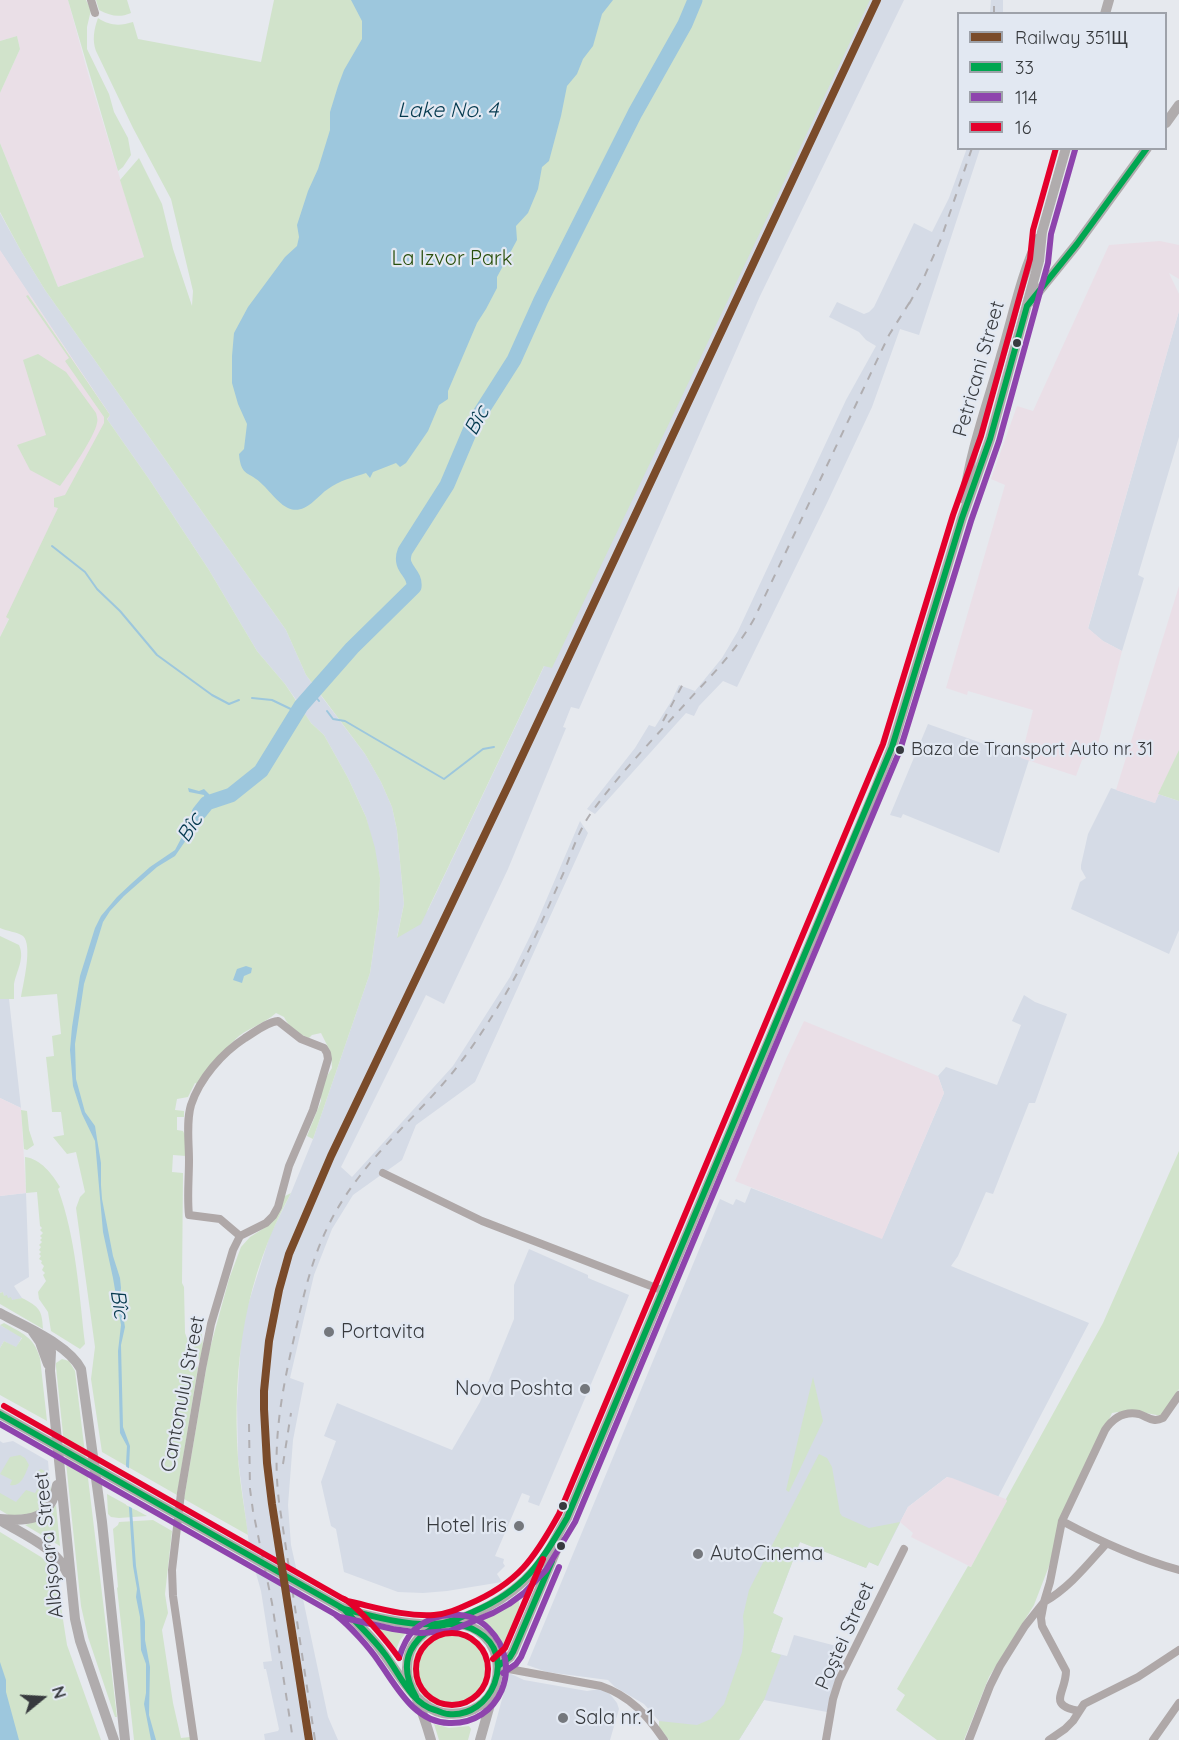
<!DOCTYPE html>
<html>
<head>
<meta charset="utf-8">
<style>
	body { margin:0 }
	#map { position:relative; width:1179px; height:1740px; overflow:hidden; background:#e6e9ee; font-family:Quicksand,sans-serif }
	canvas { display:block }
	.legend { position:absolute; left:957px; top:12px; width:210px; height:138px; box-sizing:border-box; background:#e2e8f2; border:2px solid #9ea2aa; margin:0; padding:8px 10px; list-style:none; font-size:18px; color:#373a3e }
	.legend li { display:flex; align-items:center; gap:12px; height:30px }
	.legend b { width:30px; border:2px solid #9ea2aa }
	.north { position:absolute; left:12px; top:1668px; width:60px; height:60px; -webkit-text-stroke:4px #e2e8f2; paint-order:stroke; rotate:72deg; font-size:16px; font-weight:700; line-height:24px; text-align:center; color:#373a3e }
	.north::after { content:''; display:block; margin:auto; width:21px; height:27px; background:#373a3e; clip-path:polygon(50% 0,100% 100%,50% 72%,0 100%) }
</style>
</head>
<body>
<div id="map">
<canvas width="1179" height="1740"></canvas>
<ul class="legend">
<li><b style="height:8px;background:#7a4b2a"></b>Railway 351Щ</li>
<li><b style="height:8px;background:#00a651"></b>33</li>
<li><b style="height:8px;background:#8e44ad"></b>114</li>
<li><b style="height:8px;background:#e4002b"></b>16</li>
</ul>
<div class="north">N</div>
</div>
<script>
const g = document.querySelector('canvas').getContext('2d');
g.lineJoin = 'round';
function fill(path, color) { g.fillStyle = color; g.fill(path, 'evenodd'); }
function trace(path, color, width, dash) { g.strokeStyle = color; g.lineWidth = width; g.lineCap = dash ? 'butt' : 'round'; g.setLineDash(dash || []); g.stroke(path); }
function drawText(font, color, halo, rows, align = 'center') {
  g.font = font + ' Quicksand,sans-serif'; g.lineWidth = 4.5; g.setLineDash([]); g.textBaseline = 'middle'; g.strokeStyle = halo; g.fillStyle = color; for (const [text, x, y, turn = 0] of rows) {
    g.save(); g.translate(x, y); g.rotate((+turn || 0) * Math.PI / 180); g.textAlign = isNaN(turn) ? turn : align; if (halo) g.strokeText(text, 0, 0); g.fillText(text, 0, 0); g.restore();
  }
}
const built = new Path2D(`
	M856 0H904L760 296 579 709 571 707 563 727 566 728 529 818 508 869 444 1004 426 995 341 1167 352 1177 453 1066 510 977 536 924 580 821 588 833 475 1082 416 1125 402 1160 353 1195 332 1229 314 1275 290 1378 304 1383 293 1440 288 1505 291 1545 303 1599 328 1717 338 1740H265L264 1734 278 1731 279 1729 266 1669H264L263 1662 272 1661 261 1591 250 1552 238 1459 237 1403 241 1339 247 1308 270 1235 291 1193 313 1139 370 973 379 910 380 878 366 817 348 778 324 735 311 723 302 710 319 693 365 754 381 782 392 807 397 830 404 904 397 937 428 910 619 509Z
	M991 0H1003V13H990Z
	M967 148 980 149 919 335 900 329 872 407 827 503 737 687 723 681 699 706 694 716 686 713 595 814 587 809 635 748 649 725 655 727 672 700 679 685 695 691 722 658 738 631 846 400 876 346 866 340 859 332 829 317 837 302 864 314 869 312 874 307 914 223 932 232 949 198Z
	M0 213 21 251 45 290 286 630 306 675 314 686 299 704 285 684 257 651 209 570 149 479 107 419 110 415 0 251Z
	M1179 311V437L1138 575 1144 578 1122 651 1103 641 1088 629Z
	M928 724 1029 760 999 853 903 814 901 818 890 815Z
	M1111 788 1155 803 1158 794 1179 801V930L1169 954 1071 909 1080 882 1086 878 1081 869V865L1088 834Z
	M1024 995 1035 1002 1067 1014 1035 1103H1029L993 1194 986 1192 958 1256 951 1266 1089 1323 998 1497 947 1477 908 1507 878 1566 869 1562 866 1568 800 1542 773 1613 783 1618 771 1652 787 1656 794 1635 844 1648 827 1712 764 1700 739 1740H669L659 1727V1721L644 1704 615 1687 608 1680 547 1672 527 1665 720 1199 733 1205 736 1199 745 1203 751 1188 882 1238 944 1093 938 1076 946 1067 997 1085 1021 1025 1012 1021Z
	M0 999H9L21 1108 0 1098Z
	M26 1193 29 1277 14 1286 22 1298 12 1301 4 1296 3 1292 0 1293V1196Z
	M529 1249 588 1275V1278L629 1295 539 1506 528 1502 530 1496 522 1493 495 1556 504 1559 503 1563 505 1566 497 1574 502 1582 447 1591 423 1593 398 1592 344 1572 336 1529 331 1526 321 1482 336 1441 324 1436 337 1403 452 1450 480 1402 514 1319V1285Z
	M0 1325 22 1337 16 1348 4 1341 0 1348Z
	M0 1441 3 1443 13 1441 48 1461 51 1496 0 1510Z
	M509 1673 524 1680 587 1691 600 1689 610 1694 617 1703 619 1709 610 1740H491Z`);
const industrial = new Path2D(`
	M0 0H68L87 70 144 257 58 287 0 143V93L20 49 17 36 0 41Z
	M1160 241 1179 245V279L1169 273 1179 294V311L1088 628 1103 641 1122 651 1097 748 1094 754 1082 760 1076 776 1021 758 1033 710 968 691 967 695 946 688 1005 485 991 479 1017 406 1033 411 1109 245Z
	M0 250 110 415 61 508 0 637Z
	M1179 586V750L1155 803 1116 790Z
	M804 1021 938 1076 944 1093 882 1239 735 1181 786 1059Z
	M0 1098 21 1108 26 1193 0 1196Z
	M947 1477 952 1478 1008 1500 971 1567 911 1537 913 1533 900 1522 908 1507Z`);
const green = new Path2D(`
	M68 0H86L91 10 87 27V49L109 94 114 112 128 138 131 155 123 167 118 171Z
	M96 0H127L131 13C119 18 111 16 99 10Z
	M274 0H870L729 298 552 668 544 666 421 924 397 938 404 904 397 830 392 807 381 782 365 754 306 675 286 630 45 290 21 251 0 212V143L58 287 144 257 120 180 139 158 162 204 173 249 192 306 193 291 171 199 133 128 96 51C92 40 94 29 98 18 110 26 120 26 133 22L138 39 261 62Z
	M17 36 20 49 0 93V41Z
	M28 295 110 415 107 419 149 479 209 570 257 651 285 684 311 723 324 735 348 778 366 817 375 848 380 878 379 910 370 973 313 1139 307 1136 321 1101V1093L325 1079 332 1068 331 1053 321 1033 312 1035 309 1038C299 1035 288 1026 284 1017L276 1013C265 1023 251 1027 239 1036 223 1050 211 1067 198 1084L195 1083 188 1097 177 1099 175 1110 184 1111V1117H177V1130L183 1131 185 1135 186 1156 173 1155 172 1172 183 1173 182 1283 184 1287 185 1333 198 1368 177 1495 102 1452 91 1379 95 1347 76 1208 80 1197 85 1192 76 1152 67 1154 53 1137 64 1135 61 1112H52L46 1057 54 1056 52 1036 61 1034 57 994 21 997C23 985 33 945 23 936 18 932 6 931 0 928V637L9 619 6 617 58 508 54 507V498L65 495 104 423V417L65 361 69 358 26 296Z
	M38 354 66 372 96 413C97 417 98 420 97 423 95 436 69 474 60 486L30 470 17 445 46 435 23 360Z
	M1179 750V801L1158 794Z
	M0 936 19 945C25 958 17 970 14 984 14 988 14 994 14 999H0Z
	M21 1110 27 1111 29 1130 34 1145 27 1150 24 1149Z
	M1179 1151V1389L1161 1416C1144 1412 1130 1410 1112 1413L1064 1516 1049 1566 1034 1605 989 1677 964 1740H937L896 1710 905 1695 897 1689 968 1566 971 1567 1007 1501 1006 1499 1103 1323Z
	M25 1157C41 1159 52 1174 60 1187L58 1189C76 1238 79 1292 85 1344L80 1349 51 1331 48 1312 39 1299 38 1292 46 1281 43 1275 45 1273 42 1270 44 1266 41 1263 42 1261 39 1259 41 1256 39 1254 41 1252 39 1250 41 1247 39 1245 42 1242 40 1240 42 1238 40 1236 43 1233 40 1230 42 1228 40 1226 37 1192 26 1193Z
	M291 1193C245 1277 232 1364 238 1458 240 1484 245 1510 248 1535L184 1499 209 1352 229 1279 241 1247 250 1237 269 1225 283 1197Z
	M3 1292 4 1296 7 1295 8 1298 11 1297 12 1300 22 1298C39 1307 42 1309 43 1329L0 1304V1293Z
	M4 1323C22 1333 34 1337 40 1358L47 1421 0 1395V1348L4 1341 16 1347 22 1338 0 1325Z
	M190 1328 194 1332 201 1331C204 1342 203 1351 200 1362L190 1338Z
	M62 1359 69 1361 75 1371 117 1717H115L88 1637 81 1606 56 1367V1363Z
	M813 1377 823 1421 789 1492 786 1490Z
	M819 1454 827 1458 832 1467 840 1513 842 1516 869 1528 900 1522 878 1566 869 1562 866 1568 800 1542 773 1613 783 1618 771 1652 781 1655 764 1700 739 1740H669L659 1727V1721L697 1725 711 1719 724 1704 742 1652 744 1632 743 1616 749 1590Z
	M20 1455 25 1458 29 1465C25 1474 22 1487 10 1485L12 1480 0 1474 10 1457Z
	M41 1469C52 1474 50 1486 51 1496L36 1513 10 1516 0 1510V1493L16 1502 26 1490 35 1493 42 1481 37 1478 35 1472Z
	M107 1494 147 1516 119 1518 111 1517 108 1514Z
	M56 1505 60 1546 25 1525C38 1521 48 1516 56 1505Z
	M153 1520 172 1531 165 1594 168 1613 162 1630 173 1703 181 1738 190 1737 191 1740H134L117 1588 118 1587 113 1529 118 1525 119 1522Z
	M0 1532 41 1557 53 1568 59 1594 67 1645 101 1740H0Z
	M515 1600 519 1601C521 1619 514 1634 506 1649L497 1634 480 1619Z
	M377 1625 409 1629 400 1640 394 1655 374 1629Z
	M412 1669a39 39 0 1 1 78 0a39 39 0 1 1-78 0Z
	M434 1724 449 1728 469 1726 471 1729 468 1740H439Z`);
const water = new Path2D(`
	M351 0H613L602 14 593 46 583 59 577 74 567 86 561 116 549 161 542 167 538 189 528 213 516 226 517 240 497 277V288L486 309 477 323 448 391V399L439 405 428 431 406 463 400 467 396 463 373 472 370 478 366 473C352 478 340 480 328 489 323 492 319 497 314 501 291 522 279 501 263 485 249 470 241 478 239 454L244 449 247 424 238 404 232 383V356L234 333 248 307 285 257 297 246 299 237 297 225 308 191 318 169 330 130V112L338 86 344 70 362 39V21Z
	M188 788 199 791 204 789 209 794 212 801 206 806 193 830 175 856 157 867 124 896 110 911 103 922 84 984 75 1044 76 1079 85 1112 95 1126 97 1139 101 1163V1185L102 1199 113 1256 120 1278 121 1288 120 1297 125 1327 121 1345 123 1427 130 1446 129 1467 136 1566 145 1622V1640L150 1667 149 1715 156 1740H151L144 1704 146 1693V1664L141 1650 140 1617 136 1597 137 1589 133 1566 126 1464 127 1446 120 1433 118 1351 121 1325 113 1278 103 1232 95 1141 82 1114 73 1086 70 1050 72 1027 80 976 95 928 101 916 117 897 132 883 150 867 175 850 200 803 205 799 204 795 189 792Z
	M246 966 252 968 251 973 244 976 242 983 233 980 237 969Z
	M0 1662 6 1680V1692L19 1740H0Z`);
const pier = new Path2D(`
	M123 1465 132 1470 136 1510 126 1505Z`);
const stream = new Path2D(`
	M52 546 85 572 97 589 120 611 157 655 212 695 229 704 239 700
	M312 692 319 701
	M252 698 272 700 297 712
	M327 711 333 719 345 721 444 779 483 749 494 747`);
const river = new Path2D(`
	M199 813 207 803 231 795 261 771 301 706 352 648 414 587C416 572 398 569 405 551L447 485 472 426 514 360 541 300 635 113 685 24 695 0`);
const minor = new Path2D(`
	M91 0 95 13
	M383 1173 482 1221 664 1291
	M1062 1521C1101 1542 1136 1558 1179 1570
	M498 1667 601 1686C630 1696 647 1715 664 1740
	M1079 1711C1046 1705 1066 1693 1066 1671L1042 1626 1041 1618 1044 1602C1069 1588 1087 1565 1106 1544
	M194 1740 173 1596 172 1570 181 1493 202 1369 211 1324 233 1250 240 1236 266 1223 273 1216 278 1207 289 1166 313 1110 328 1059 327 1053 324 1048 301 1039 278 1021C267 1022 255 1032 245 1038 222 1053 200 1078 191 1105 186 1122 189 1142 189 1160 189 1179 187 1197 189 1215L220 1219 240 1236
	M826 1740 833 1699 839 1680 904 1549
	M969 1740 990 1686 1000 1666 1025 1626 1044 1602 1050 1582 1062 1521 1105 1430C1113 1418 1124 1411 1139 1414 1148 1417 1153 1423 1163 1418L1179 1395
	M1049 1740 1065 1729 1073 1721 1084 1704 1138 1677 1179 1650
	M1153 1740 1179 1703`);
const major = new Path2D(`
	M1105 14 1109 0
	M1166 123 1179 105
	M1030 302 1077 244 1147 148
	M964 499C970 451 988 403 1001 356 1013 317 1021 274 1039 238
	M0 1313C25 1327 68 1344 81 1369L102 1522 125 1740
	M33 1332 40 1342 48 1364
	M49 1340 51 1352 50 1371 75 1619 80 1641 114 1740
	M0 1519C30 1522 51 1519 57 1485
	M0 1520C22 1534 57 1548 67 1573
	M342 1608C364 1616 422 1629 446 1623 484 1613 521 1591 544 1558 553 1546 559 1531 567 1518L873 795 892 747 962 518 990 439 1039 261 1042 232 1066 148
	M344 1609C355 1622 368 1633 378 1646 395 1667 415 1708 443 1713 460 1716 477 1711 488 1698 497 1687 499 1673 497 1659 485 1605 404 1616 407 1672 407 1682 412 1688 416 1697 422 1711 427 1726 431 1740
	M498 1666 510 1657 513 1652 560 1541
	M480 1740 493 1694`);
const rail = new Path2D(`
	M994 14V0
	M909 304 925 275 941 239 972 148
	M663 721 684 682
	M249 1424 250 1489 253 1511 272 1603 293 1740
	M283 1464 291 1413
	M315 1740 279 1502C272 1444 281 1395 294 1338 308 1275 318 1230 359 1177 384 1144 415 1116 442 1085 465 1059 484 1030 502 1000 526 961 544 916 563 874 572 852 579 828 594 809 624 768 662 730 696 692 718 669 738 647 754 619L889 335 913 297`);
const majorBridge = new Path2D(`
	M0 1414 342 1608`);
const bus1 = new Path2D(`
	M0 1414 344 1609C373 1616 405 1626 435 1624 450 1623 462 1617 475 1611 524 1590 541 1563 567 1518L892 747 962 518 990 439 1027 306 1077 244 1147 148
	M340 1607 344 1609C357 1624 372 1637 384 1653 399 1672 410 1703 435 1710 439 1711 444 1714 448 1714 492 1719 518 1655 478 1632 470 1627 462 1624 452 1624 436 1625 423 1632 414 1645 402 1662 407 1681 416 1697
	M498 1666 510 1657 513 1652 552 1561`);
const bus2 = new Path2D(`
	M0 1424 340 1617 393 1629 421 1633 450 1631 493 1613 509 1604 524 1593 546 1570 575 1522 900 750 971 521 999 441 1048 263 1051 234 1075 150
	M336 1615C349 1625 370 1648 379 1662 397 1687 414 1722 449 1723 500 1725 525 1665 489 1629 469 1608 434 1612 414 1630 406 1638 402 1648 399 1658
	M503 1673 516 1664 521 1657 559 1567`);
const bus3 = new Path2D(`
	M4 1406 347 1601C375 1607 405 1617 434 1615 447 1614 458 1609 469 1604 518 1583 534 1559 559 1514L883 744 953 515 981 436 1030 259 1033 230 1056 148
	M344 1599C358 1606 389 1644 399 1658
	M416 1669a36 36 0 1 1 72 0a36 36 0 1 1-72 0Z
	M493 1659 505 1648 543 1559`);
const rail1 = new Path2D(`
	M309 1740 272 1504 267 1463 264 1409V1391L269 1341 279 1290 289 1254 331 1156 509 784 877 0`);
const markers = [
	[1017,343,5,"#373a3e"],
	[900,750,5,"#373a3e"],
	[329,1332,6,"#74777c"],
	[585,1389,6,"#74777c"],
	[563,1506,5,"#373a3e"],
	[519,1526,6,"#74777c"],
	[561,1546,5,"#373a3e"],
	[698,1554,6,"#74777c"],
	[563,1718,6,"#74777c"]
];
const busNames = [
	["Baza de Transport Auto nr. 31",911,750]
];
const parkNames = [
	["La Izvor Park",452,259]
];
const streetNames = [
	["Petricani Street",979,369,-74],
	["Cantonului Street",183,1394,-79],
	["Albișoara Street",49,1545,-96],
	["Poștei Street",845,1636,-66]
];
const poiNames = [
	["Portavita",341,1332],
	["Nova Poshta",573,1389,"right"],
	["Hotel Iris",507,1526,"right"],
	["AutoCinema",710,1554],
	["Sala nr. 1",575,1718]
];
const waterNames = [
	["Lake No. 4",448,111],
	["Bîc",477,421,-61],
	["Bîc",190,828,-58],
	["Bîc",119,1304,81]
];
fill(built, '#d5dbe6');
fill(industrial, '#eadfe7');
fill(green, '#d1e3cb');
fill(water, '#9dc7dd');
fill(pier, '#e6e9ee');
trace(stream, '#9dc7dd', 2);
trace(river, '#9dc7dd', 15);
trace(minor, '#afa8a8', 8);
trace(major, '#b0acad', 10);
trace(rail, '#b0aeb1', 2, [8, 8]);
trace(majorBridge, '#b0acad', 10);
trace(bus1, '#00a651', 6);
trace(bus2, '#8e44ad', 6);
trace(bus3, '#e4002b', 6);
trace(rail1, '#7a4b2a', 8);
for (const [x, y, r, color] of markers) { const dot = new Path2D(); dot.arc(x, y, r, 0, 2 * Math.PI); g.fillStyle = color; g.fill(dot); trace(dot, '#e2e8f2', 2); }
drawText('18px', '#373a3e', '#e2e8f2', busNames, 'left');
drawText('20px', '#284e0a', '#e2e8f2', parkNames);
drawText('20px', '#373a3e', '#e2e8f2', streetNames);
drawText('20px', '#373a3e', '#e2e8f2', poiNames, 'left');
drawText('italic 21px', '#04394e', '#e2e8f2', waterNames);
</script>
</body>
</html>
